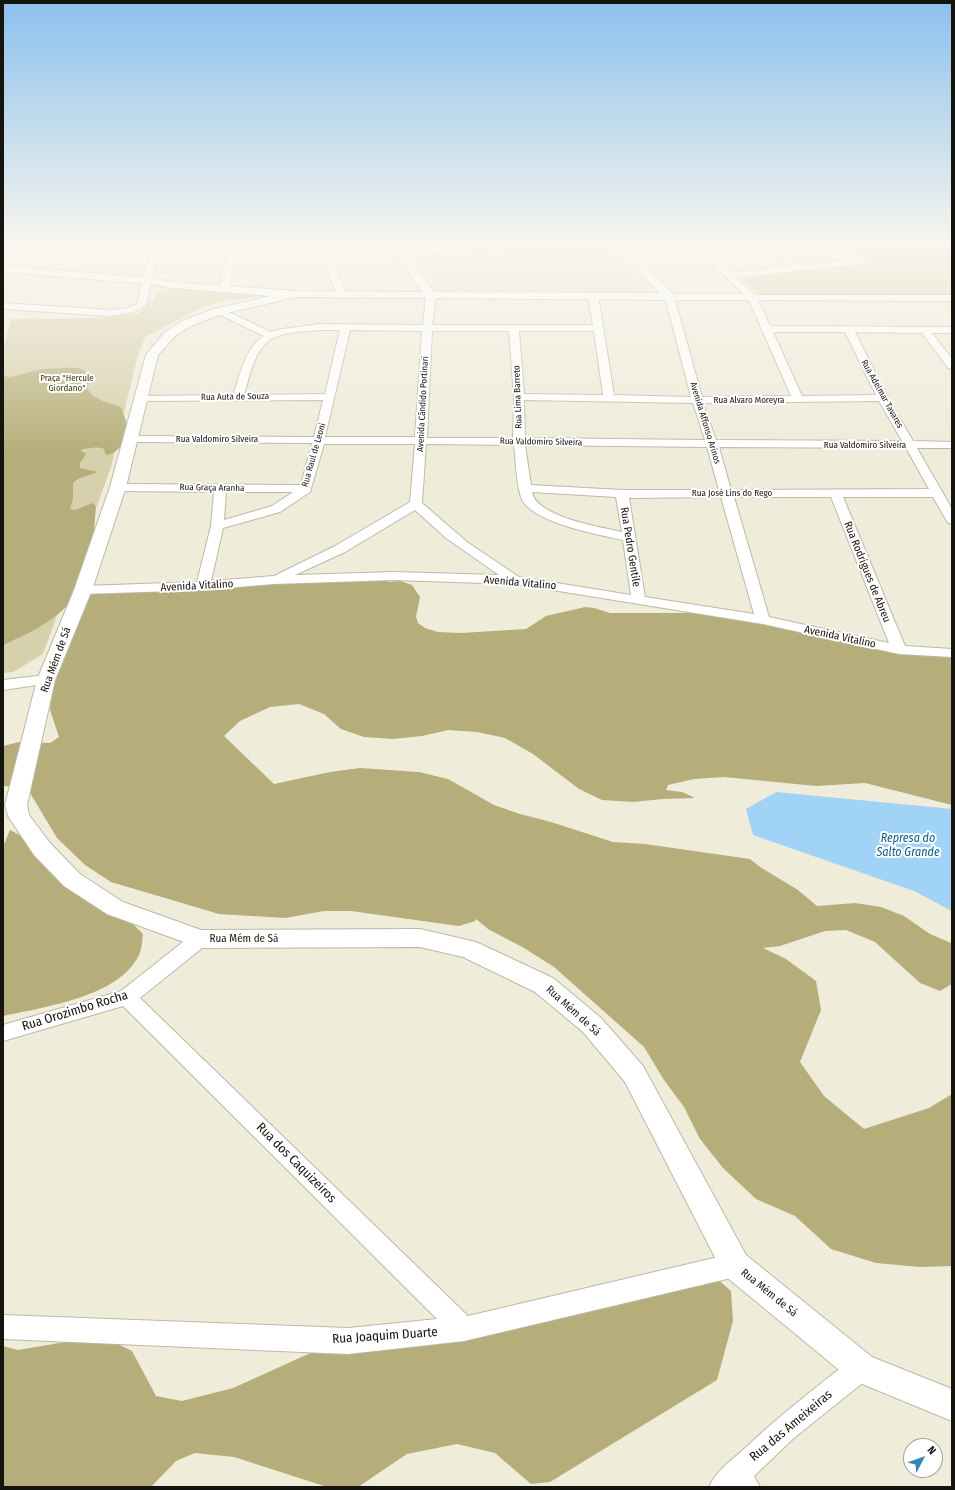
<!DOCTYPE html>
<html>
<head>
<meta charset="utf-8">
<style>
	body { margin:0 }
	#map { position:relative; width:955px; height:1490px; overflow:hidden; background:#efecda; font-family:"Fira Sans Condensed",sans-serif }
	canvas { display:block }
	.frame { position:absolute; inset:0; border:4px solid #15140e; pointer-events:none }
	.north { position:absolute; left:903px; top:1438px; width:40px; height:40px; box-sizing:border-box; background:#fff; border:1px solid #a1a19f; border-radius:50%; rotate:49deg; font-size:11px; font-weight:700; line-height:16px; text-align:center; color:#15140e }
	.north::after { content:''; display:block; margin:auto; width:14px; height:18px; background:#3487b7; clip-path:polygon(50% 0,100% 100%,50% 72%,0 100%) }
</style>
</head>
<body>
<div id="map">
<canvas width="955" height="1490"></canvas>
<div class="frame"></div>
<div class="north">N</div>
</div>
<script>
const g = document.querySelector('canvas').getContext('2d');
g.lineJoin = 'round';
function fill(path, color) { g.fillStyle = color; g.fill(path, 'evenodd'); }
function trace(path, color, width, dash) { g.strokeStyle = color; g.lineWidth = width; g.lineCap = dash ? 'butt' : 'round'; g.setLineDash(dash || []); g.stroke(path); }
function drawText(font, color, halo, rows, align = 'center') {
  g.font = font + ' "Fira Sans Condensed",sans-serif'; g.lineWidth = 4; g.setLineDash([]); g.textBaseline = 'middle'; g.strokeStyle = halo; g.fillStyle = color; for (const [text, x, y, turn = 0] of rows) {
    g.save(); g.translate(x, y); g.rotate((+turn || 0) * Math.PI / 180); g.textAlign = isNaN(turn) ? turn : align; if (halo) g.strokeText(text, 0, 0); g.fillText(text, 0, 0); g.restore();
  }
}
const built = new Path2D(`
	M549 244H605L654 293 439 290 418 255Z`);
const green = new Path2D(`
	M849 244H952V295L758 294 741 278 873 264Z
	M173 288 271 295 227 301 202 307 145 337 137 358 111 467 43 654 13 672 3 673V351L11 319 100 318 138 314 161 291Z`);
const forest = new Path2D(`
	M63 368C73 368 83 366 89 376 88 380 87 385 88 389 91 399 112 404 121 407 123 414 128 423 127 430 126 441 118 454 106 455L104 449C97 446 88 448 80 450L86 454 80 463V468L98 472 78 479 73 483V499L70 509 75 510 93 503 96 507 92 552 81 587 379 577 389 582 400 581 412 585 420 597 416 617 418 623 425 628 438 632 461 633 526 629 546 616 585 607 594 608 610 613H713L860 645 952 658V805L865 783 816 786 724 777 694 779 668 785 666 790 682 792 695 798 663 799 633 802 602 800 579 789 533 754 505 738 477 732 448 730 422 736 393 739 364 737 341 729 324 714 299 704 270 707 240 721 224 736 274 784 330 772 360 768 419 772 448 779 494 805 520 814 551 822 613 842 645 844 750 859 760 867 798 890 817 906 855 903 881 907 904 916 930 934 951 943 952 984 940 991 920 983 875 942 846 930 825 931 780 946 763 948 786 959 816 981 821 1010 800 1062 824 1096 864 1129 929 1108 952 1094V1266L920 1267 876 1263 831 1249 795 1216 756 1199 723 1168 700 1139 684 1107 664 1080 644 1047 554 967 524 948 488 929 476 919 475 921 459 926 351 911H324L285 918 219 914 111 882 85 865 57 838 27 788 3 786V746L19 742 50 743 59 737 50 710 54 671 69 604C50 624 27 634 3 645V376L11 377 43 369Z
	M10 830 29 840 122 913 143 934C142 940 142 949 139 955 119 997 44 1007 3 1016V847Z
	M714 1276 731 1291 733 1321 717 1380 550 1482 531 1484 495 1453 457 1444 407 1454 358 1487H327L234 1457 195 1453 176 1461 151 1487H3V1346L18 1350 101 1336 132 1351 156 1396 182 1401 233 1388 315 1351Z`);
const water = new Path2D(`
	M776 792 952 809V911L914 891 753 835 746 809Z`);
const minor = new Path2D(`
	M55 244H99L152 248 153 244H161L146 305 134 312 111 316 3 309V303L111 310 128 308 137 304 150 253 59 247Z
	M230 244H238L229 289 224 292 219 289Z
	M316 244H324L347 294 345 296 342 297 337 294Z
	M463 244H498L494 247 399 256 395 253 399 250Z
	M690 244H699L731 273 790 266 763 244H773L800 265 855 259 838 244H848L864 259 858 264 736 278 755 295H952V301L758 300 770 326 952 327V333H932L952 359V369L948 368 922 333 855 332 888 398 913 441 952 442V448H917L952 509V524L948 523 933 497H843L905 646 952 649V657L899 654 763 624 515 584 394 580 273 584 203 590 83 594 78 593 76 590 78 587 83 586 197 582 211 526 214 492 118 491 114 490 112 487 114 484 301 485 312 443 131 442 127 441 125 439 127 437 131 436 314 437 323 400 137 401 136 399 137 397 141 396 233 395C240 376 245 347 264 336L216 313 214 311 216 309H222L271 332 282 329 320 324 423 325 426 296 431 293 436 296 432 325H593L588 296 593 293 598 296 614 395 691 397 665 297 670 294H744ZM675 300H749L791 396 702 397ZM320 330H340L325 394 244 395C249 379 253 355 266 343 279 331 303 332 320 330ZM350 330 422 331 415 437H325ZM432 331H509L514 397 513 438H427ZM519 331H594L603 395 524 394ZM773 332H845L876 395 802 396ZM524 400 693 403 705 440 525 438ZM879 401 902 441 716 440 703 403ZM324 444H415L410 502 335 546 274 576 211 581 223 528 280 512 310 492ZM426 444 514 445C516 461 516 482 521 497 528 522 600 535 623 540L631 595 519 577 467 542 422 503ZM525 445 707 447 719 490H622L531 485ZM719 447 906 448 929 489 731 490ZM226 492H293L272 506 224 520ZM532 492 616 497 622 532C601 527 536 517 532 492ZM721 497 754 614 645 597 629 498ZM734 497H831L889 643 769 617ZM415 510 446 538 499 575 394 572 295 575 345 552Z
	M46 675 51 677 54 680 51 683 3 690V680Z
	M200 932 207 934 209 939 207 944 140 998 468 1316 735 1253 743 1257 747 1265 743 1273 735 1277 464 1341 348 1354 3 1339V1315L348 1328 437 1319 123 1006 3 1041V1025L121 991 193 934Z
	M861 1355 870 1359 874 1368 870 1377 794 1438 754 1476 760 1487H709C716 1471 731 1461 744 1449 778 1417 815 1388 852 1359Z`);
const tertiary = new Path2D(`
	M389 244H400L434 292 660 293 612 244H623L676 297 674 299 670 300 296 297 222 314 193 325 176 335 158 355 126 487 92 590 55 680 27 805 29 815 50 843 80 874 123 902 201 930 420 929 476 942 553 978 601 1018 643 1066 746 1255 872 1357 952 1389V1421L850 1379 724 1275 625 1082 583 1032 535 992 463 957 420 947 200 948 192 945 107 914 64 886 34 855 8 816 5 805 37 680 74 590 110 487 146 355 164 333 184 320 214 309 271 296 172 288 149 284 3 272V266L149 278 172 282 296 291 422 292Z`);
const farParknames = [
	["Praça \"Hercule",67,378],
	["Giordano\"",67,388]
];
const farStreetnames = [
	["Rua Adelmar Tavares",882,394,61],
	["Rua Auta de Souza",235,397,-1],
	["Rua Lima Barreto",518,397,-92],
	["Rua Alvaro Moreyra",749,400],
	["Avenida Cândido Portinari",423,404,-87],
	["Avenida Affonso Arinos",705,423,73],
	["Rua Valdomiro Silveira",217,439],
	["Rua Valdomiro Silveira",541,442,1],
	["Rua Valdomiro Silveira",865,445],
	["Rua Raul de Leoni",314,455,-74],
	["Rua Graça Aranha",212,488,1],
	["Rua José Lins do Rego",732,493]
];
const streetNames = [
	["Rua Pedro Gentile",630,547,81],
	["Rua Rodrigues de Abreu",867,572,68],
	["Avenida Vitalino",520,583,5],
	["Avenida Vitalino",197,586,-3],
	["Avenida Vitalino",840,637,12],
	["Rua Mém de Sá",56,660,-70],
	["Rua Mém de Sá",244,939],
	["Rua Mém de Sá",573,1011,42],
	["Rua Mém de Sá",769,1293,39]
];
const waterNames = [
	["Represa do",908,839],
	["Salto Grande",908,853]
];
const nearStreetnames = [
	["Rua Orozimbo Rocha",75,1011,-17],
	["Rua dos Caquizeiros",296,1163,45],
	["Rua Joaquim Duarte",385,1336,-4],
	["Rua das Ameixeiras",791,1426,-40]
];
fill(built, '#e5e1c8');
fill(green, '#d6d0ac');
fill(forest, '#b6ae7a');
fill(water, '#a0d3f5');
trace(minor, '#bbb9a7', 2);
trace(tertiary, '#bbb9a7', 2);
fill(minor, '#fff');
fill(tertiary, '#fff');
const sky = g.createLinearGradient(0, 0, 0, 453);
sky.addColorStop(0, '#8bc0ed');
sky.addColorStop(0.54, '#f8f6ee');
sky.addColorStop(1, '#f8f6ee00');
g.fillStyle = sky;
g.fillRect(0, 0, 955, 453);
drawText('9px', '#3f380d', '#fff', farParknames);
drawText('9px', '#15140e', '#fff', farStreetnames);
drawText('11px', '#15140e', '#fff', streetNames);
drawText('italic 12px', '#005c87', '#fff', waterNames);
drawText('13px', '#15140e', '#fff', nearStreetnames);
</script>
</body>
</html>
